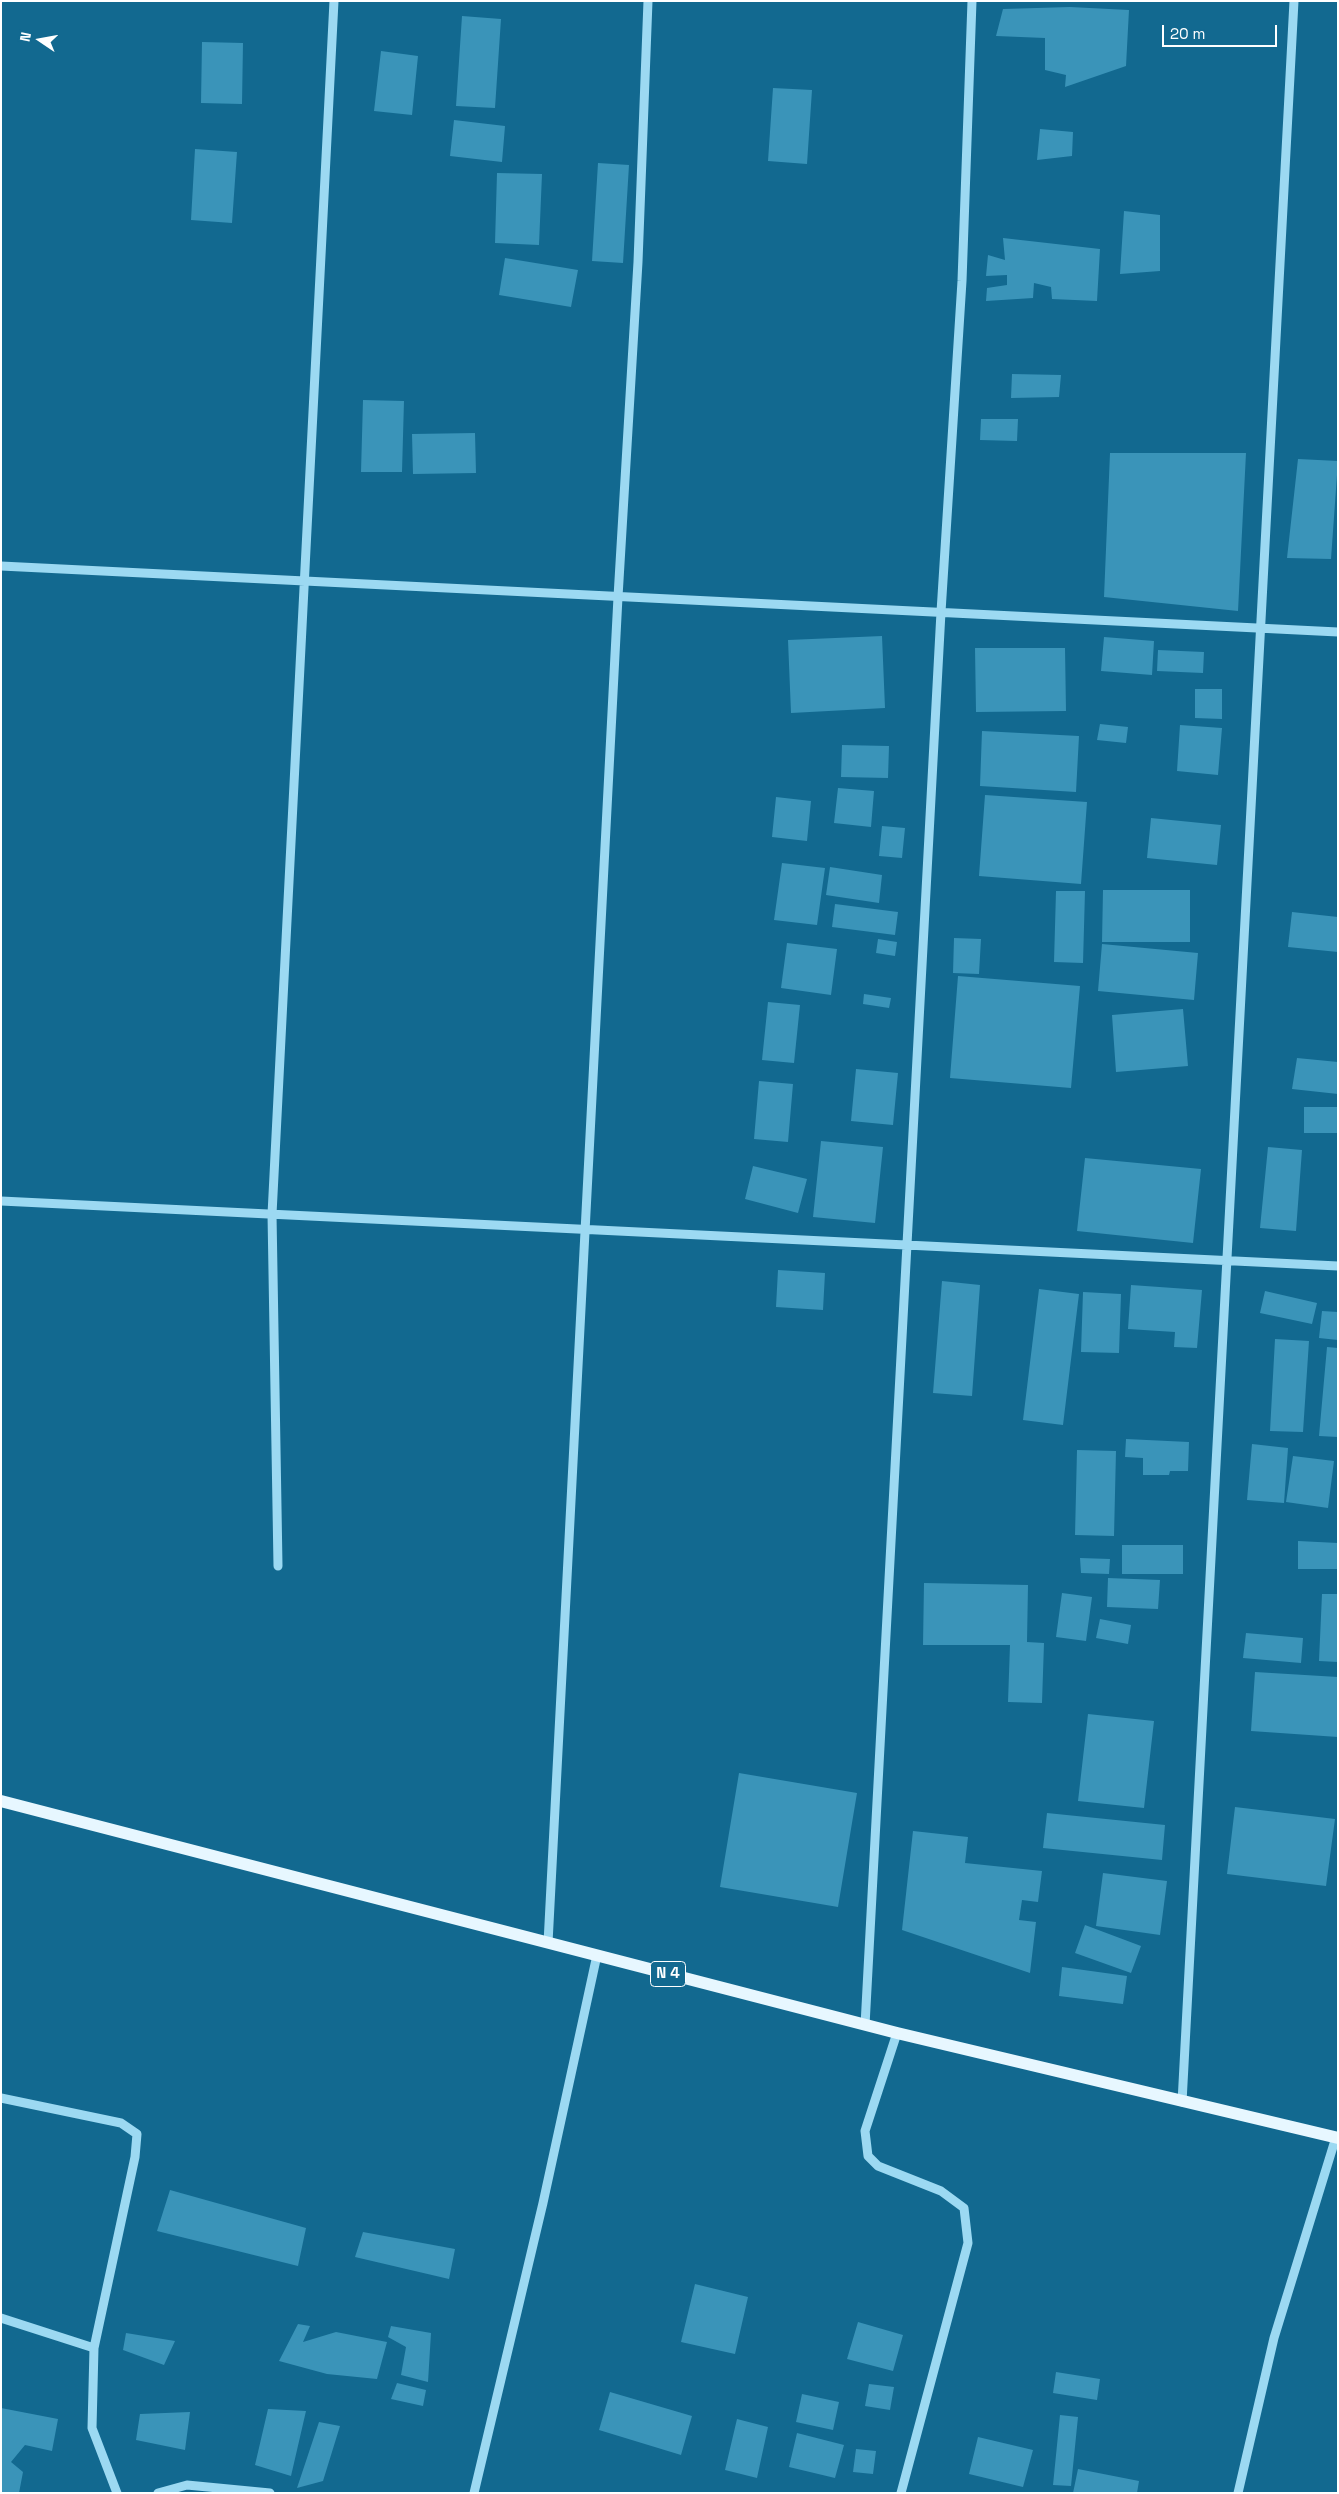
<!DOCTYPE html>
<html>
<head>
<meta charset="utf-8">
<style>
	body { margin:0 }
	#map { position:relative; width:1339px; height:2494px; overflow:hidden; background:#126990; font-family:"Space Grotesk",sans-serif }
	canvas { display:block }
	.frame { position:absolute; inset:0; border:2px solid #fff; pointer-events:none }
	.north { position:absolute; left:15px; top:15px; width:50px; height:50px; -webkit-text-stroke:4px #126990; paint-order:stroke; rotate:282deg; font-size:14px; font-weight:700; line-height:20px; text-align:center; color:#fff }
	.north::after { content:''; display:block; margin:auto; width:18px; height:22px; background:#fff; clip-path:polygon(50% 0,100% 100%,50% 72%,0 100%) }
	.scale { position:absolute; left:1162px; top:25px; width:115px; height:22px; box-sizing:border-box; border:2px solid #fff; border-top:0; padding-left:6px; font-size:15px; line-height:18px; white-space:nowrap; color:#fff; -webkit-text-stroke:4px #126990; paint-order:stroke }
</style>
</head>
<body>
<div id="map">
<canvas width="1339" height="2494"></canvas>
<div class="frame"></div>
<div class="north">N</div>
<div class="scale">20 m</div>
</div>
<script>
const g = document.querySelector('canvas').getContext('2d');
g.lineJoin = 'round';
function fill(path, color) { g.fillStyle = color; g.fill(path, 'evenodd'); }
function trace(path, color, width, dash) { g.strokeStyle = color; g.lineWidth = width; g.lineCap = dash ? 'butt' : 'round'; g.setLineDash(dash || []); g.stroke(path); }
function drawText(font, color, halo, rows, align = 'center') {
  g.font = font + ' "Space Grotesk",sans-serif'; g.lineWidth = 4; g.setLineDash([]); g.textBaseline = 'middle'; g.strokeStyle = halo; g.fillStyle = color; for (const [text, x, y, turn = 0] of rows) {
    g.save(); g.translate(x, y); g.rotate((+turn || 0) * Math.PI / 180); g.textAlign = isNaN(turn) ? turn : align; if (halo) g.strokeText(text, 0, 0); g.fillText(text, 0, 0); g.restore();
  }
}
const building = new Path2D(`
	M1070 7 1129 10 1126 66 1065 87 1066 75 1045 70V38L996 36 1003 9Z
	M462 16 501 19 495 108 456 106Z
	M202 42 243 43 242 104 201 103Z
	M381 51 418 56 412 115 374 111Z
	M773 88 812 90 807 164 768 161Z
	M454 120 505 126 502 162 450 156Z
	M1040 129 1073 132 1072 156 1037 160Z
	M195 149 237 152 232 223 191 220Z
	M598 163 629 165 623 263 592 261Z
	M497 173 542 174 539 245 495 243Z
	M1124 211 1160 215V271L1120 274Z
	M1003 238 1100 249 1097 301 1052 299 1051 287 1034 283 1033 298 986 301 987 288 1007 285V275L986 276 988 255 1005 260Z
	M505 258 578 270 571 307 499 295Z
	M1012 374 1061 375 1059 397 1011 398Z
	M363 400 404 401 402 472H361Z
	M981 419H1018L1017 441 980 440Z
	M475 433 476 473 413 474 412 434Z
	M1110 453H1246L1238 611 1104 597Z
	M1298 459 1338 461 1331 559 1287 558Z
	M882 636 885 708 791 713 788 640Z
	M1104 637 1154 641 1152 675 1101 671Z
	M975 648H1065L1066 711 976 712Z
	M1158 650 1204 652 1203 673 1157 671Z
	M1195 689H1222V719L1195 718Z
	M1100 724 1128 727 1126 743 1097 740Z
	M1180 725 1222 728 1218 775 1177 771Z
	M982 731 1079 736 1076 792 980 786Z
	M842 745 889 746 888 778 841 777Z
	M838 788 874 791 871 827 834 823Z
	M985 795 1087 802 1081 884 979 876Z
	M776 797 811 801 807 841 772 837Z
	M1151 818 1221 825 1217 865 1147 858Z
	M882 826 905 828 902 858 879 856Z
	M782 863 825 868 817 925 774 920Z
	M830 867 882 875 879 903 826 895Z
	M1103 890H1190V942H1102Z
	M1056 891H1085L1083 963 1054 962Z
	M835 904 898 912 895 935 832 927Z
	M1292 912 1338 917V952L1288 947Z
	M954 938 981 939 979 974 953 973Z
	M878 939 897 942 895 956 876 953Z
	M787 943 837 949 831 995 781 988Z
	M1102 944 1198 953 1194 1000 1098 991Z
	M958 976 1080 986 1071 1088 950 1078Z
	M864 994 891 998 889 1008 863 1004Z
	M768 1002 800 1005 794 1063 762 1060Z
	M1183 1009 1188 1066 1116 1072 1112 1015Z
	M1297 1058 1338 1062V1094L1292 1089Z
	M856 1069 898 1073 893 1125 851 1121Z
	M759 1081 793 1084 788 1142 754 1139Z
	M1304 1107H1338V1133H1304Z
	M821 1141 883 1147 875 1223 813 1217Z
	M1268 1147 1302 1150 1296 1231 1260 1228Z
	M1085 1158 1201 1169 1193 1243 1077 1231Z
	M753 1166 807 1179 798 1213 745 1199Z
	M778 1270 825 1273 823 1310 776 1307Z
	M942 1281 980 1285 972 1396 933 1393Z
	M1131 1285 1202 1290 1197 1348 1174 1347 1175 1332 1128 1329Z
	M1039 1289 1079 1294 1063 1425 1023 1420Z
	M1265 1291 1317 1303 1312 1324 1260 1313Z
	M1083 1292 1121 1294 1119 1353 1081 1352Z
	M1322 1311 1338 1312V1340L1319 1338Z
	M1275 1339 1309 1341 1303 1432 1270 1431Z
	M1327 1347 1338 1348V1437L1319 1436Z
	M1126 1439 1189 1442 1188 1471H1170L1169 1475H1143V1458L1125 1457Z
	M1252 1444 1288 1448 1284 1503 1247 1500Z
	M1077 1450 1116 1451 1114 1536 1075 1535Z
	M1293 1456 1334 1461 1328 1508 1286 1502Z
	M1298 1541 1338 1543V1569H1298Z
	M1122 1545H1183V1574H1122Z
	M1080 1558 1110 1559 1109 1574 1081 1573Z
	M1108 1578 1160 1580 1158 1609 1107 1607Z
	M924 1583 1028 1585 1027 1642 1044 1643 1042 1703 1008 1702 1010 1645H923Z
	M1062 1593 1092 1597 1086 1641 1056 1637Z
	M1322 1594H1338V1662L1319 1661Z
	M1100 1619 1131 1625 1128 1644 1096 1638Z
	M1246 1633 1303 1638 1301 1663 1243 1658Z
	M1255 1672 1338 1677V1737L1251 1731Z
	M1088 1714 1154 1721 1144 1808 1078 1801Z
	M739 1773 857 1793 838 1907 720 1887Z
	M1235 1807 1335 1819 1326 1886 1227 1874Z
	M1047 1813 1165 1825 1162 1860 1043 1848Z
	M913 1831 968 1837 965 1863 1042 1871 1038 1902 1022 1900 1019 1920 1036 1922 1030 1973 902 1930Z
	M1103 1873 1167 1881 1160 1935 1096 1926Z
	M1085 1925 1141 1946 1131 1973 1075 1953Z
	M1062 1967 1127 1976 1123 2004 1059 1996Z
	M170 2190 306 2228 298 2266 157 2231Z
	M363 2232 455 2249 449 2279 355 2257Z
	M695 2284 748 2297 735 2354 681 2342Z
	M858 2322 903 2335 893 2371 847 2359Z
	M298 2324 310 2326 303 2342 336 2332 387 2342 377 2379 327 2374 279 2361Z
	M391 2326 431 2333 428 2382 401 2375 406 2347 388 2337Z
	M126 2333 175 2341 164 2365 123 2350Z
	M1056 2372 1100 2379 1097 2400 1053 2393Z
	M397 2383 426 2390 423 2406 391 2399Z
	M869 2384 894 2387 890 2410 865 2406Z
	M610 2392 692 2416 681 2455 599 2430Z
	M802 2394 839 2402 833 2430 796 2422Z
	M1 2408 58 2419 52 2451 25 2445 11 2462 23 2472 19 2493 1 2492Z
	M268 2409 306 2411 291 2476 255 2465Z
	M190 2412 185 2450 136 2440 140 2414Z
	M1060 2415 1078 2417 1071 2486 1053 2485Z
	M737 2419 768 2427 757 2478 725 2470Z
	M319 2422 340 2426 323 2481 297 2488Z
	M797 2433 844 2445 835 2478 789 2467Z
	M978 2437 1033 2450 1023 2487 969 2474Z
	M856 2449 876 2451 873 2474 853 2472Z
	M1078 2469 1139 2481 1137 2493H1073Z`);
const minor = new Path2D(`
	M1 566 1338 632
	M1 1201 1338 1266
	M278 1566 272 1214 334 1
	M548 1943 618 597 638 262 648 1
	M865 2025 941 612 962 281 972 1
	M897 2033 865 2131 868 2156 878 2166 941 2191 964 2208 968 2243 901 2493
	M1 2098 121 2123 137 2134 135 2157 94 2348 92 2428 117 2493
	M1182 2102 1294 1
	M1 2318 94 2348
	M158 2493 187 2485 270 2493
	M474 2493 543 2203 597 1955
	M1238 2493 1274 2338 1336 2137`);
const major = new Path2D(`
	M1 1801 897 2033 1338 2138`);
const shields = [
	[668,1974,35]
];
const shieldNames = [
	["N 4",668,1974]
];
fill(building, '#3a94b9');
trace(minor, '#9cd9f2', 9);
trace(major, '#e7f7ff', 12);
for (const [x, y, w] of shields) { const box = new Path2D(); box.roundRect(x - w / 2, y - 12.5, w, 25, 4); g.fillStyle = '#126990'; g.fill(box); trace(box, '#fff', 1); }
drawText('bold 15px', '#fff', null, shieldNames);
</script>
</body>
</html>
